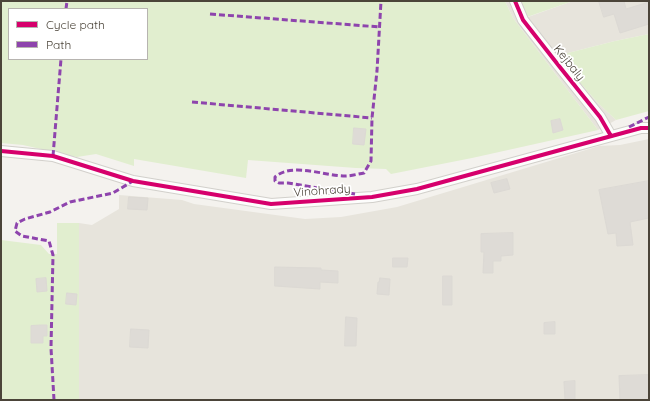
<!DOCTYPE html>
<html>
<head>
<meta charset="utf-8">
<style>
	body { margin:0 }
	#map { position:relative; width:650px; height:401px; overflow:hidden; background:#f4f2ee; font-family:Quicksand,sans-serif }
	canvas { display:block }
	.frame { position:absolute; inset:0; border:2px solid #4b4439; pointer-events:none }
	.legend { position:absolute; left:8px; top:8px; width:140px; height:52px; box-sizing:border-box; background:#fff; border:1px solid #b7b4b0; margin:0; padding:5px 7px; list-style:none; font-size:12px; color:#4b4439 }
	.legend li { display:flex; align-items:center; gap:8px; height:20px }
	.legend b { width:20px; border:1px solid #b7b4b0 }
</style>
</head>
<body>
<div id="map">
<canvas width="650" height="401"></canvas>
<div class="frame"></div>
<ul class="legend">
<li><b style="height:5px;background:#d6006c"></b>Cycle path</li>
<li><b style="height:5px;background:#8e44ad"></b>Path</li>
</ul>
</div>
<script>
const g = document.querySelector('canvas').getContext('2d');
g.lineJoin = 'round';
function fill(path, color) { g.fillStyle = color; g.fill(path, 'evenodd'); }
function trace(path, color, width, dash) { g.strokeStyle = color; g.lineWidth = width; g.lineCap = dash ? 'butt' : 'round'; g.setLineDash(dash || []); g.stroke(path); }
function drawText(font, color, halo, rows, align = 'center') {
  g.font = font + ' Quicksand,sans-serif'; g.lineWidth = 3.5; g.setLineDash([]); g.textBaseline = 'middle'; g.strokeStyle = halo; g.fillStyle = color; for (const [text, x, y, turn = 0] of rows) {
    g.save(); g.translate(x, y); g.rotate((+turn || 0) * Math.PI / 180); g.textAlign = isNaN(turn) ? turn : align; if (halo) g.strokeText(text, 0, 0); g.fillText(text, 0, 0); g.restore();
  }
}
const residential = new Path2D(`
	M505 1H521L528 17 573 1H649V34L615 41 556 56 599 104 616 120 598 130 513 18Z
	M649 139V400H79V223L92 225 119 209V195L182 200 194 204 305 219 341 217 397 207 599 146 620 145Z`);
const green = new Path2D(`
	M1 1H505L513 18 598 130 472 158 391 174 386 169 356 168 248 160 246 178 134 159V166L96 154 77 157 23 145 1 143ZM9 9H147V59H9Z
	M521 1H573L527 17Z
	M649 34V111L616 120 599 104 556 56 615 41Z
	M57 223H79V400H1V240L41 245 49 254H57Z`);
const building = new Path2D(`
	M599 1H624L626 9 649 2V24L620 33 614 14 604 17Z
	M560 119 563 130 553 133 551 121Z
	M354 128 366 129 364 145 353 144Z
	M507 179 510 189 494 193 491 183Z
	M649 181V218L630 222 633 245 617 246 616 233 608 234 599 190Z
	M129 197 148 198 147 210 128 209Z
	M513 233V255L501 256V261H493V273H483L484 252H481V234Z
	M393 258H408L407 267H393Z
	M275 267 318 268H321V270L338 271V283L320 282V289L275 286Z
	M443 276H452V305H443Z
	M46 278 47 291 37 292 36 279Z
	M380 278 390 279 389 295 377 294 378 282H379Z
	M67 293 77 294 76 305 66 304Z
	M346 317 357 318 356 346H345Z
	M555 322V334H544V323Z
	M41 325H47V336H43V343H31V326Z
	M131 329 149 330 148 348 130 347Z
	M649 375V400H620L619 376Z
	M575 381V400H565L564 382Z`);
const street = new Path2D(`
	M515 1 523 20 559 66 600 117 611 136
	M1 151 53 156 133 181 271 204 372 197 417 189 641 128H649`);
const quiet = new Path2D(`
	M66 9 67 1
	M210 14 380 27
	M192 102 372 118
	M629 127 649 117
	M53 156 61 59
	M355 194 288 183H279L275 181V177C292 162 325 176 345 176 351 176 358 174 364 173L371 161 372 118 377 71 381 1
	M54 400 51 348 53 255 49 241 22 236 15 231 17 223 25 219 50 212 70 202 113 193 133 181`);
const cycleway = new Path2D(`
	M515 1 523 20 559 66 600 117 611 136
	M1 151 53 156 133 181 271 204 372 197 417 189 641 128H649`);
const streetNames = [
	["Kejbaly",569,63,51],
	["Vinohrady",322,191,-4]
];
fill(residential, '#e7e4dc');
fill(green, '#e1eecf');
fill(building, '#dedbd6');
trace(building, '#dcd9d4', 1);
trace(street, '#d2d0cb', 12);
trace(street, '#fdfdfc', 10);
trace(quiet, '#8e44ad', 3, [6, 3]);
trace(cycleway, '#d6006c', 4);
drawText('12px', '#4b4439', '#fff', streetNames);
</script>
</body>
</html>
